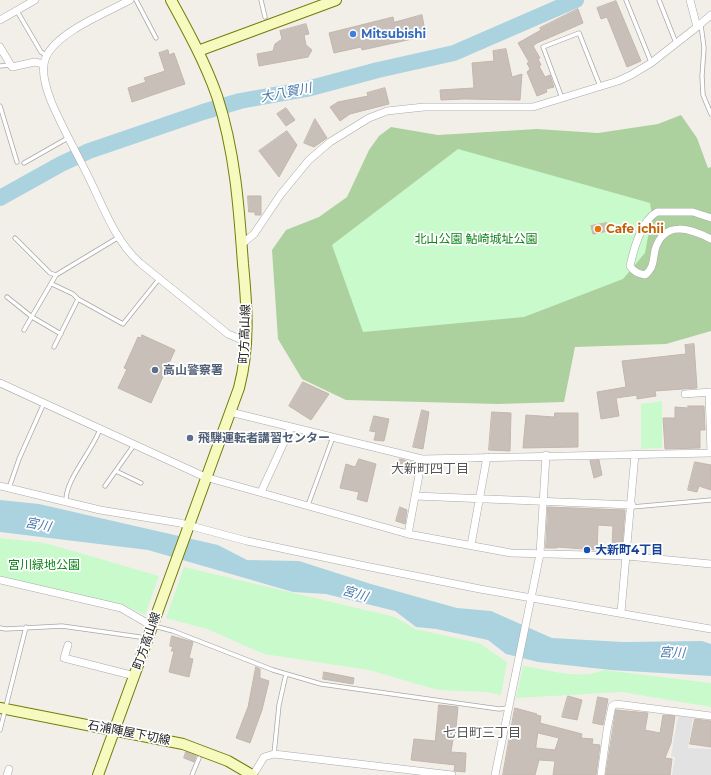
<!DOCTYPE html>
<html>
<head>
<meta charset="utf-8">
<style>
	body { margin:0 }
	canvas { display:block; background:#f2efe9 }
</style>
</head>
<body>
<canvas width="711" height="775"></canvas>
<script>
const g = document.querySelector('canvas').getContext('2d');
g.lineJoin = 'round';
function fill(path, color) { g.fillStyle = color; g.fill(path, 'evenodd'); }
function trace(path, color, width, dash) { g.strokeStyle = color; g.lineWidth = width; g.lineCap = dash ? 'butt' : 'round'; g.setLineDash(dash || []); g.stroke(path); }
function drawText(font, color, halo, rows, align = 'center') {
  g.font = font + ' Montserrat,"Noto Sans JP",sans-serif'; g.lineWidth = 3.5; g.setLineDash([]); g.textBaseline = 'middle'; g.strokeStyle = halo; g.fillStyle = color; for (const [text, x, y, turn = 0] of rows) {
    g.save(); g.translate(x, y); g.rotate((+turn || 0) * Math.PI / 180); g.textAlign = isNaN(turn) ? turn : align; if (halo) g.strokeText(text, 0, 0); g.fillText(text, 0, 0); g.restore();
  }
}
const forest = new Path2D(`
	M681 115 697 138 708 168 711 167V331L666 344 575 347 564 402 498 404 346 400 302 379 278 339 272 250 286 230 319 217 347 197 369 150 379 136 391 127 438 135 537 129 598 133 658 124Z`);
const park = new Path2D(`
	M458 149 650 203 652 215 645 253 623 279 524 317 363 332 332 245Z
	M662 401V448L641 449V404Z
	M0 538 45 543 159 576 145 615 126 606 113 603 0 578Z
	M184 567 395 617 415 629 479 643 507 662 501 695 486 692 438 690 369 670 264 654 207 629 166 618Z
	M523 666C546 669 582 681 603 670L711 683V707L622 692 516 698Z`);
const parking = new Path2D(`
	M678 716 693 718 688 748 711 749V775H672L675 757 671 756Z`);
const water = new Path2D(`
	M0 500 39 504 218 545 247 560 299 561 371 584 457 608 491 611 552 638 623 642 702 641 711 644V676L611 670 538 662 506 654 488 640 436 629 416 627 395 611 326 594 293 592 148 550 0 532Z`);
const river = new Path2D(`
	M0 198 61 164 89 151 203 112 240 101 307 89 378 70 454 53 576 0`);
const building = new Path2D(`
	M616 1 641 61 627 67 607 17 601 19 597 8Z
	M578 9 583 23 537 43 533 46 540 58 538 59 541 65 539 66 545 77 550 75 554 87 546 89 547 92 537 96 527 72 530 69 527 63 529 62 518 43 541 30 540 28Z
	M422 15 426 36 362 50 361 47 334 53 329 33 393 17 394 22Z
	M306 24 309 34 304 35 306 45 312 50 308 57 259 66 257 54 273 51 275 44 282 39 280 31Z
	M506 49 512 77 522 74 520 100 464 99 441 100 440 90 474 88 472 63 494 61 493 51Z
	M168 50 169 55 174 53 185 84 132 102 128 88 146 82 144 78 165 71 159 53Z
	M385 88 389 104 350 114 340 121 330 107 338 102 368 96 367 93Z
	M286 108 295 120 286 126 277 114Z
	M315 119 327 138 314 147 304 143Z
	M287 131 297 145 279 177 259 151Z
	M248 196H261V215H255V212H249Z
	M607 223 608 231 593 234 591 226Z
	M142 335 175 350 151 403 118 388 127 369 124 368 138 337 141 338Z
	M694 344 697 388 655 391 656 396 637 399V395L616 398 619 416 601 419 597 392 626 387 622 361 686 354 685 345Z
	M303 382 329 394 311 420 289 406Z
	M688 406H704L705 430H700V448L665 449 663 418H675V407L688 408Z
	M422 410 429 412 423 449 413 447Z
	M492 412 511 413 510 451 489 450Z
	M555 413H578V447L523 448 526 415 554 417Z
	M374 416 389 419 384 441 374 440 376 432 370 431Z
	M359 459 376 464 367 502 357 499 359 492 340 488 346 464 355 467Z
	M400 459 416 463 415 472 398 469Z
	M599 460 602 475 594 478 590 461Z
	M695 462 711 465V490L699 486 697 492 688 490Z
	M400 507 407 510 405 524 396 521Z
	M548 507 625 510 622 549 612 548 613 526 598 525 597 550 557 547V548H546Z
	M172 636 193 642 189 658 193 659 189 677 169 672 174 651H171L173 647 170 646Z
	M256 667 260 669V678L269 681 262 710 250 743 236 738 248 707Z
	M324 672 354 678 353 684 323 679Z
	M568 696 582 700 577 720 562 717Z
	M598 697 608 699 603 725 593 723Z
	M439 705 458 707 455 739H453L451 752 466 753 465 772 454 771 455 765 411 760 414 739 435 741Z
	M515 708 537 714 536 715 541 716 540 723 582 734 581 738 593 739 592 744 600 745 596 775H553L555 761 539 760 535 775H503ZM538 733 559 738 555 750 536 748Z
	M616 710 648 713 645 730 660 733 663 715 675 716 671 743 665 758 672 759 670 775H606Z
	M695 719 711 721V747L690 744Z
	M186 752 196 756 194 762 184 758Z`);
const lane = new Path2D(`
	M136 0 156 38
	M261 0 265 17
	M626 0 651 62
	M659 0 676 43
	M17 11 41 52 46 55
	M701 25 704 48 702 76 703 95 711 114
	M0 66 10 65
	M562 98 543 47 579 33 600 86
	M0 106 17 162
	M24 163 68 138
	M15 238 50 273 56 275 119 237
	M52 284 73 294 78 299 123 324 159 279
	M7 297 32 317 61 334
	M24 330 56 275
	M54 347 78 299
	M116 471 141 483
	M105 486 134 445
	M9 488 19 459 44 403
	M66 501C65 480 93 450 100 429
	M308 505 333 437
	M632 507 711 500
	M154 626 173 631 273 670 321 684 499 709 508 708
	M0 628 6 629 62 626 140 637
	M0 730 26 627
	M274 754 279 705 286 674
	M192 775 199 758`);
const street = new Path2D(`
	M130 0C106 13 57 32 46 57 40 70 46 88 51 101 61 125 74 148 86 172 102 203 114 240 140 263L228 334 247 342
	M0 20 35 0
	M697 27 711 15
	M0 47 12 67 35 62 43 64
	M711 218 693 212H657C641 221 634 248 630 266 634 272 638 274 645 275 654 268 653 260 655 250 664 219 691 229 711 239
	M242 244 254 234 281 194 309 160 330 142 369 118 387 111 424 107H533L618 81 631 75 651 63 697 27 690 0
	M0 383 205 477 408 534 511 553 627 556 711 564
	M709 392 711 453
	M685 394 711 392
	M230 412 422 459 711 453
	M0 486 100 510 180 523 247 541 365 566 480 589 711 629
	M261 492 291 427
	M415 496 632 505
	M408 534 422 459
	M471 545 487 457
	M0 580 121 608 152 626
	M621 612 635 454
	M68 645 64 658 135 676
	M7 775 9 769
	M253 775 264 757 274 754 452 775
	M495 775 540 554 546 455
	M601 775 607 730 612 706 616 704 711 716`);
const secondary = new Path2D(`
	M198 51 336 0
	M0 708 183 744 228 761 252 775
	M98 775 239 388C250 346 247 306 243 264 239 207 235 151 217 96 205 62 188 31 171 0`);
const markers = [
	[353,34,4,"#3f7fe0"],
	[598,229,4,"#e8710a"],
	[155,370,4,"#5c6f8a"],
	[190,438,4,"#5c6f8a"],
	[587,550,4,"#1a4fb4"]
];
const shopNames = [
	["Mitsubishi",361,34]
];
const foodNames = [
	["Cafe ichii",606,229]
];
const parkNames = [
	["北山公園 鮎崎城址公園",476,239],
	["宮川緑地公園",44,565]
];
const streetNames = [
	["町方高山線",245,334,-88],
	["町方高山線",147,641,-71],
	["石浦陣屋下切線",129,733,11]
];
const serviceNames = [
	["高山警察署",163,370],
	["飛騨運転者講習センター",198,438]
];
const transitNames = [
	["大新町4丁目",595,550]
];
const waterNames = [
	["大八賀川",286,93,-11],
	["宮川",38,525,11],
	["宮川",355,594,16],
	["宮川",672,653,3]
];
const neighbourhoodNames = [
	["大新町四丁目",430,469],
	["七日町三丁目",482,733]
];
fill(forest, '#add19e');
fill(park, '#c8facc');
fill(parking, '#e2e2e2');
fill(water, '#aad3df');
trace(river, '#aad3df', 16);
fill(building, '#c7bfb8');
trace(building, '#c4b6ab', 1);
trace(lane, '#a9a9a9', 5);
trace(street, '#a9a9a9', 8);
trace(secondary, '#707d05', 12);
trace(lane, '#fff', 3.5);
trace(street, '#fff', 7);
trace(secondary, '#f7fabf', 10);
for (const [x, y, r, color] of markers) { const dot = new Path2D(); dot.arc(x, y, r, 0, 2 * Math.PI); g.fillStyle = color; g.fill(dot); trace(dot, '#fff', 1.5); }
drawText('bold 12px', '#366cbe', '#fff', shopNames, 'left');
drawText('bold 12px', '#c56008', '#fff', foodNames, 'left');
drawText('12px', '#0c8416', '#fff', parkNames);
drawText('12px', '#222', '#fff', streetNames);
drawText('bold 12px', '#4e5e75', '#fff', serviceNames, 'left');
drawText('bold 12px', '#164399', '#fff', transitNames, 'left');
drawText('italic 13px', '#4a7aab', '#fff', waterNames);
drawText('13px', '#555', '#fff', neighbourhoodNames);
</script>
</body>
</html>
